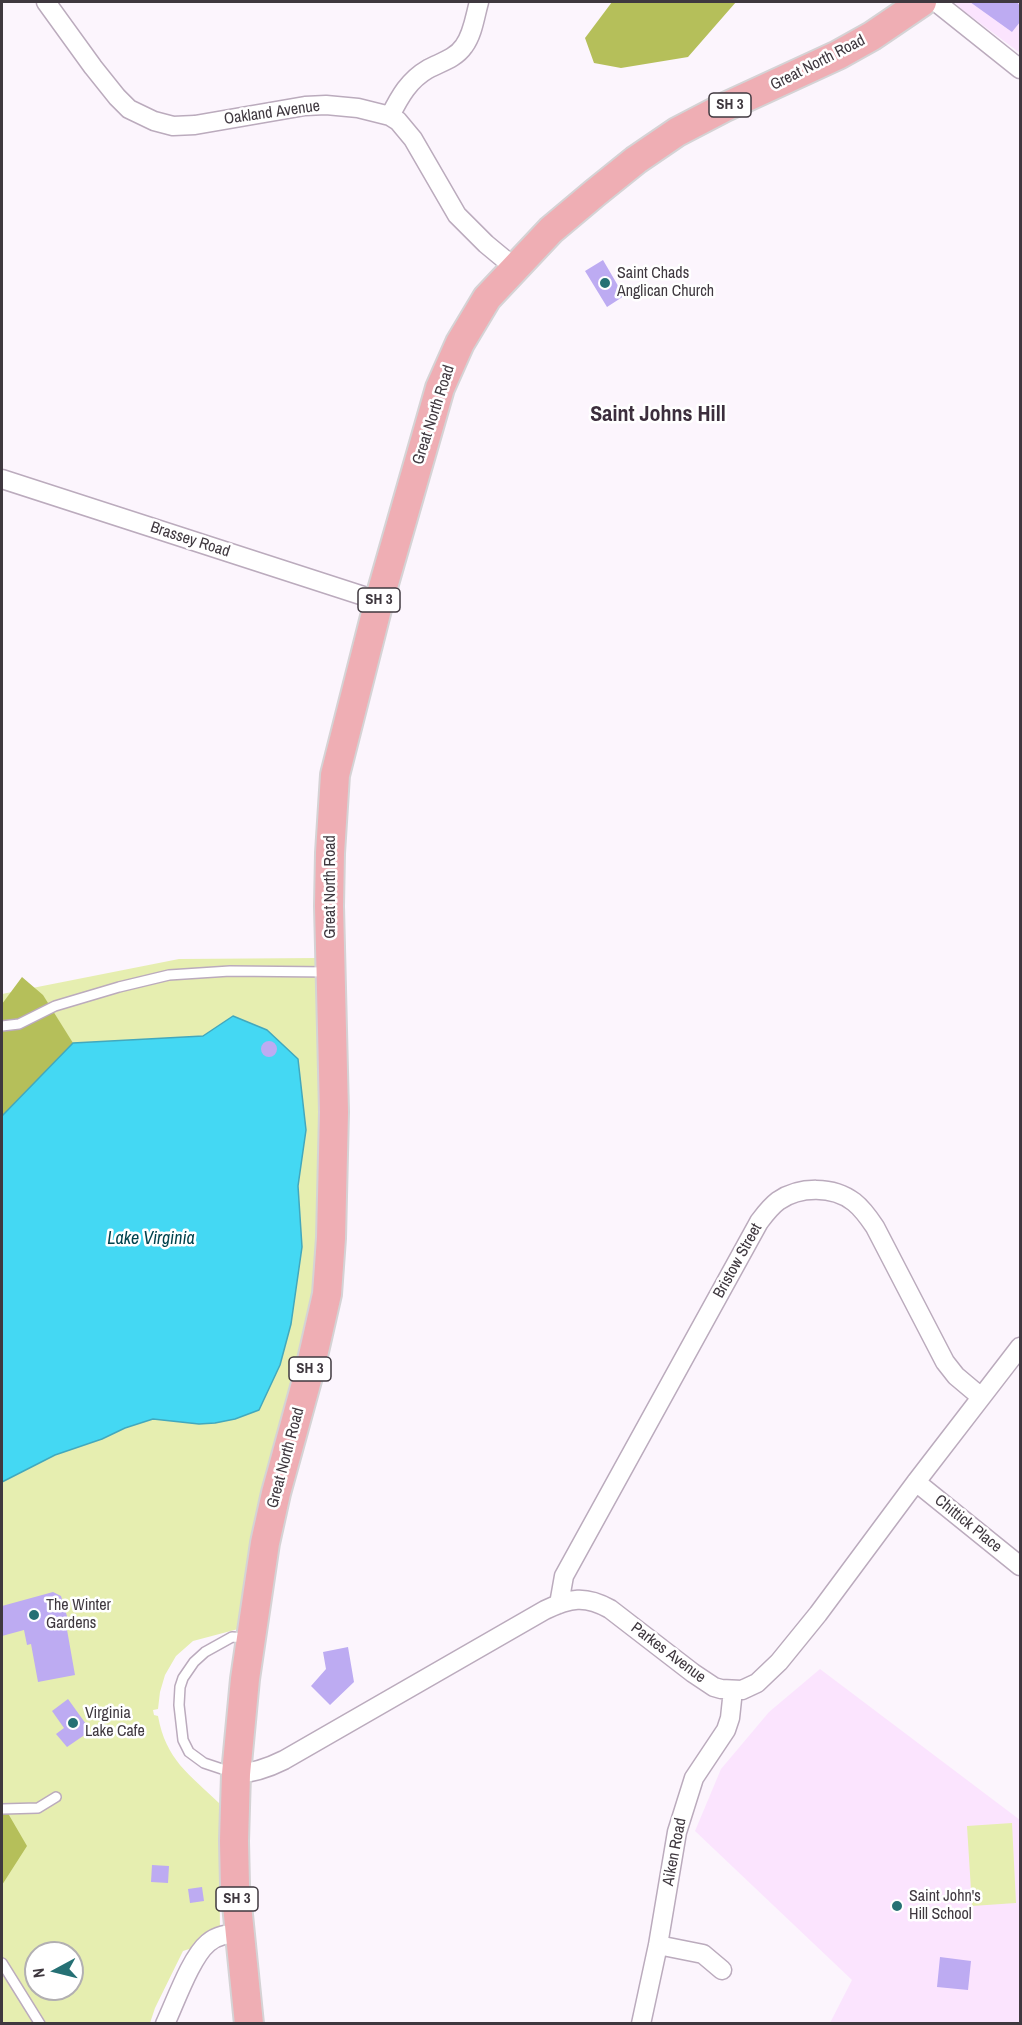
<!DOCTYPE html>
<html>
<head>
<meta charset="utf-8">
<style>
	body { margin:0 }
	#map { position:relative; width:1022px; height:2025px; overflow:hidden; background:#fcf5fd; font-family:"Archivo Narrow",sans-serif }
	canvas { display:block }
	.frame { position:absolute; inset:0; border:3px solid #3f383f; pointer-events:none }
	.north { position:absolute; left:24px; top:1941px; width:60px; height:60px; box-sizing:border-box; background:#fff; border:2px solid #b2afb2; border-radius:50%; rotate:263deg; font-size:16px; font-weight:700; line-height:24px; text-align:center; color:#3f383f }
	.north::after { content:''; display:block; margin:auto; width:21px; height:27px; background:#257074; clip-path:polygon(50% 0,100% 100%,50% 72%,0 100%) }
</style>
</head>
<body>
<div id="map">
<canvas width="1022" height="2025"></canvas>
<div class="frame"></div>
<div class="north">N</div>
</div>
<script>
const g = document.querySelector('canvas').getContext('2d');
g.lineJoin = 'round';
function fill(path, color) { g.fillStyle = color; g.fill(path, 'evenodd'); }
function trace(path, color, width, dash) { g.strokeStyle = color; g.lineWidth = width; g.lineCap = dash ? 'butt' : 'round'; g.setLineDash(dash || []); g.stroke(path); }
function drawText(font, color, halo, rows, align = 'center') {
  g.font = font + ' "Archivo Narrow",sans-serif'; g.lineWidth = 5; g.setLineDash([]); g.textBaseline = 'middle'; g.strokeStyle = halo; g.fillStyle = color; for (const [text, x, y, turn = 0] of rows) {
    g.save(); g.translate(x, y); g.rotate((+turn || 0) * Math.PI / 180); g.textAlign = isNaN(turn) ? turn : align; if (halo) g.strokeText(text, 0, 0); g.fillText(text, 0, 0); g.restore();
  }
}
const built = new Path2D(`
	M954 2H1020V53L965 12Z
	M820 1669 1020 1820V2023H830L852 1980 695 1831 721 1769 769 1712Z`);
const green = new Path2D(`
	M318 958 321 1251 293 1398 242 1628 193 1641 176 1656 165 1675 160 1692 158 1709 153 1710 154 1715 158 1716C166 1760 189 1774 219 1803L220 1939 183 1951 155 2008 150 2023H2V994L179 959ZM36 1953H72V1989H36Z
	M1012 1823 1016 1903 972 1906 967 1826Z`);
const forest = new Path2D(`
	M612 2H736L688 57 621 68 594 63 585 38Z
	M22 977 43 995 73 1043 2 1116V1004Z
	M2 1803 27 1846 2 1885Z`);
const water = new Path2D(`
	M233 1016 267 1030 298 1059 306 1130 298 1186 302 1247 291 1324 280 1365 259 1410 235 1419 215 1423 199 1424 153 1419 125 1428 102 1439 55 1455 2 1482V1116L73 1043 203 1036Z`);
const building = new Path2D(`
	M970 2H1017L1020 6V22L1012 32Z
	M603 260 624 296 607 307 585 271Z
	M261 1049a8 8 0 1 1 16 0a8 8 0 1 1-16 0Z
	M53 1592 61 1596 69 1623 66 1624 75 1675 38 1682 31 1644 27 1645 24 1630 2 1636V1606Z
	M348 1647 354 1682 330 1705 311 1686 326 1669 323 1652Z
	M68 1699 86 1724 84 1731 86 1734 67 1747 56 1734 64 1728 52 1711Z
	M152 1865 169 1866 168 1883 151 1882Z
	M202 1887 204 1901 190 1903 188 1889Z
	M940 1957 971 1961 968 1990 937 1987Z`);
const service = new Path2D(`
	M2 1026 19 1024 55 1006 119 987 169 975 230 971 329 972
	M231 1772 204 1763 189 1752 183 1740 179 1705 180 1687 183 1678 194 1662 205 1652 232 1637 248 1638
	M2 1809 38 1808 56 1797
	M2 1963 40 2024`);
const minor = new Path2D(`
	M46 2 93 67 117 97 129 109 154 121 173 126 195 125 305 106 326 105 358 108 390 116 398 121 413 139 457 215 486 244 515 268
	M936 2 1020 69
	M390 116C400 96 409 80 428 69 441 62 455 59 464 46 473 34 475 16 479 2
	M2 479 379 601
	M916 1482 1020 1566
	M559 1604 564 1576 759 1222C765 1214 770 1207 778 1201 800 1186 833 1186 854 1202 863 1209 869 1218 875 1227L945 1362 956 1376 981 1397
	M236 1774C254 1773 268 1768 284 1760L545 1610C570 1598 585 1595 610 1609L693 1673 714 1687 721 1689 742 1690 757 1683 779 1662 818 1614 916 1482 1020 1347
	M658 1945 703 1954 722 1970
	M165 2024C175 2003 191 1957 208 1943 217 1935 228 1934 239 1933
	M641 2024 658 1945 677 1832 694 1778 726 1730 730 1718 733 1690`);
const trunk = new Path2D(`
	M249 2024 235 1885 234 1841 236 1774 245 1679 265 1543 276 1493 310 1369 327 1294 331 1238 334 1112 329 906 330 853 335 775 379 601 440 388 460 343 487 298 551 230 595 193 636 160 677 132 723 108 838 55 872 36 922 2`);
const markers = [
	[605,283,6,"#257074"],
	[34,1615,6,"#257074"],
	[73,1723,6,"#257074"],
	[897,1906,6,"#257074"]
];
const shields = [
	[730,105,42],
	[379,600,42],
	[310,1369,42],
	[237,1899,42]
];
const shieldNames = [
	["SH 3",730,105],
	["SH 3",379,600],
	["SH 3",310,1369],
	["SH 3",237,1899]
];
const streetNames = [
	["Great North Road",818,63,-27],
	["Oakland Avenue",272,113,-8],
	["Great North Road",434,415,-72],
	["Brassey Road",190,540,18],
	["Great North Road",331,887,-90],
	["Bristow Street",738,1261,-61],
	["Great North Road",286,1458,-75],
	["Chittick Place",968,1524,39],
	["Parkes Avenue",668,1653,37],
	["Aiken Road",675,1852,-79]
];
const poiNames = [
	["Saint Chads",617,274],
	["Anglican Church",617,292],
	["The Winter",46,1606],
	["Gardens",46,1624],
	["Virginia",85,1714],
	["Lake Cafe",85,1732],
	["Saint John's",909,1897],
	["Hill School",909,1915]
];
const waterNames = [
	["Lake Virginia",151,1239]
];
const districtNames = [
	["Saint Johns Hill",658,415]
];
fill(built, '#fbe4fe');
fill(green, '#e6eeb0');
fill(forest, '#b5bf5a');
fill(water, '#44d8f3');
trace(water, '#42a8bd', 1.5);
fill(building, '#bdabf2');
trace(service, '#bbabbd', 12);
trace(minor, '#bbabbd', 21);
trace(trunk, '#d5d3d5', 32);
trace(service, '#fff', 9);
trace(minor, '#fff', 18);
trace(trunk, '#efaeb4', 28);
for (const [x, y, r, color] of markers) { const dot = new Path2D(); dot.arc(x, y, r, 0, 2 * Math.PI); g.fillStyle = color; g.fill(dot); trace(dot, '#fff', 2); }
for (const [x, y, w] of shields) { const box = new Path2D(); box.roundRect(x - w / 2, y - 12, w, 24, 4.5); g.fillStyle = '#fff'; g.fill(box); trace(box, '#3f383f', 1.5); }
drawText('bold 15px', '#3f383f', null, shieldNames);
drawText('16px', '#3f383f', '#fff', streetNames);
drawText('16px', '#3f383f', '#fff', poiNames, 'left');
drawText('italic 18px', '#00424d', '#fff', waterNames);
drawText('bold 22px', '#3c2e3d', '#fff', districtNames);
</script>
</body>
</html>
